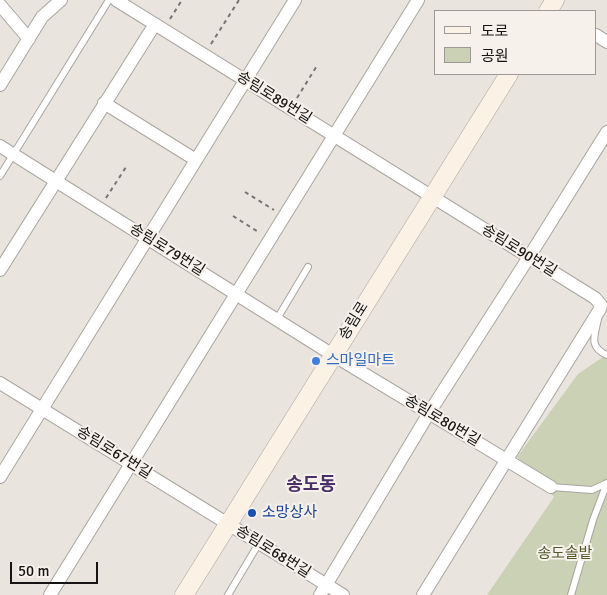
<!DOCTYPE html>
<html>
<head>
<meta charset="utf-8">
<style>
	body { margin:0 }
	#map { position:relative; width:607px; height:595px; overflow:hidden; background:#eae4df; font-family:Signika,"Noto Sans KR",sans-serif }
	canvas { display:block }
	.legend { position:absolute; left:434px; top:10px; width:162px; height:65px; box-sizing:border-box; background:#f7f1ec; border:1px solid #9d9996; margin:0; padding:6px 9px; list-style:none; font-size:15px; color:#171514 }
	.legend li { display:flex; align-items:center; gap:10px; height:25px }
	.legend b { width:25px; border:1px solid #9d9996 }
	.scale { position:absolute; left:10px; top:562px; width:88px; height:22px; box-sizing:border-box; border:2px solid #171514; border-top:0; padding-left:6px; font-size:15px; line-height:18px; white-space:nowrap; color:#171514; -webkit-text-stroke:4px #f7f1ec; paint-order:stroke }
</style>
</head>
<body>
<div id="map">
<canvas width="607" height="595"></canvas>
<ul class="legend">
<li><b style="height:6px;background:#fbf1e5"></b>도로</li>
<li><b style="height:14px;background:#cad1b5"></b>공원</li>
</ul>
<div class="scale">50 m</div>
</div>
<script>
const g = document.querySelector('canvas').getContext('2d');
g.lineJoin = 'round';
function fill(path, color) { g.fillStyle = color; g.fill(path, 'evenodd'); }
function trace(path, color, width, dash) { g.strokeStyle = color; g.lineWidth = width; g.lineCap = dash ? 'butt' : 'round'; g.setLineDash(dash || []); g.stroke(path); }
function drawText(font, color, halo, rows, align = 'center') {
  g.font = font + ' Signika,"Noto Sans KR",sans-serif'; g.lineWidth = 4; g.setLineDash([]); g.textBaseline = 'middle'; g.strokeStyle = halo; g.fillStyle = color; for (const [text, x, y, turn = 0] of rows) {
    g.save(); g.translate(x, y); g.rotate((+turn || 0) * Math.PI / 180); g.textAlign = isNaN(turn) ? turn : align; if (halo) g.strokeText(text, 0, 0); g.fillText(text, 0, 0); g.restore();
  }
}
const green = new Path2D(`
	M603 357 607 359V595H487L554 497 517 457 578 374Z`);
const path = new Path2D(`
	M170 19 182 0
	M211 44 239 0
	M297 98 318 64
	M245 192 274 210
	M106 198 126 167
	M233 216 260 233`);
const lane = new Path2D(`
	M0 176 109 0
	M277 319 308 267
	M598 319C595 335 588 347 607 355
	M551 487 592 490 607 483
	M228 595 259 543
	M571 595 593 520 607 483`);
const street = new Path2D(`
	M116 0 595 298 601 305 600 309 423 595
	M0 5 29 39
	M596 35 607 42
	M0 85 42 17 61 0
	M104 103 196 160
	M0 146 333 355 551 487
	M0 270 155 24
	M0 383 343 595
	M0 477 295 0
	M50 595 418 0
	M320 595 429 413 529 257 607 132`);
const secondary = new Path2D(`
	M548 11 555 0
	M184 595 509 74`);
const markers = [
	[316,361,5,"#3f7fe0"],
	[252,513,5,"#1a4fb4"]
];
const streetNames = [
	["송림로89번길",274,98,32],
	["송림로79번길",167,250,32],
	["송림로90번길",519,251,32],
	["송림로",354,321,-58],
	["송림로80번길",442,421,31],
	["송림로67번길",114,453,32],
	["송림로68번길",273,552,32]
];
const shopNames = [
	["스마일마트",326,361]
];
const transitNames = [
	["소망상사",262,513]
];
const parkNames = [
	["송도솔밭",565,554]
];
const quarterNames = [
	["송도동",311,485]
];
fill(green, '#cad1b5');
trace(lane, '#aaa5a0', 8);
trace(street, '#aaa5a0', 14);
trace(secondary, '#aaa5a0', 19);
trace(path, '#787572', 2, [4, 4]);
trace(lane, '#fff', 6);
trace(street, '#fff', 12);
trace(secondary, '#fbf1e5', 18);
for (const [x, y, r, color] of markers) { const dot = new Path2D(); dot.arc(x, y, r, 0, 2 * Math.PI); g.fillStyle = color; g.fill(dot); trace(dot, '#f7f1ec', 2); }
drawText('15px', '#171514', '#f7f1ec', streetNames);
drawText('15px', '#366cbe', '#f7f1ec', shopNames, 'left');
drawText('15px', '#164399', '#f7f1ec', transitNames, 'left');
drawText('15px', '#515b2c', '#f7f1ec', parkNames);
drawText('bold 18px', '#4a2f69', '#f7f1ec', quarterNames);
</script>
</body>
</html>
